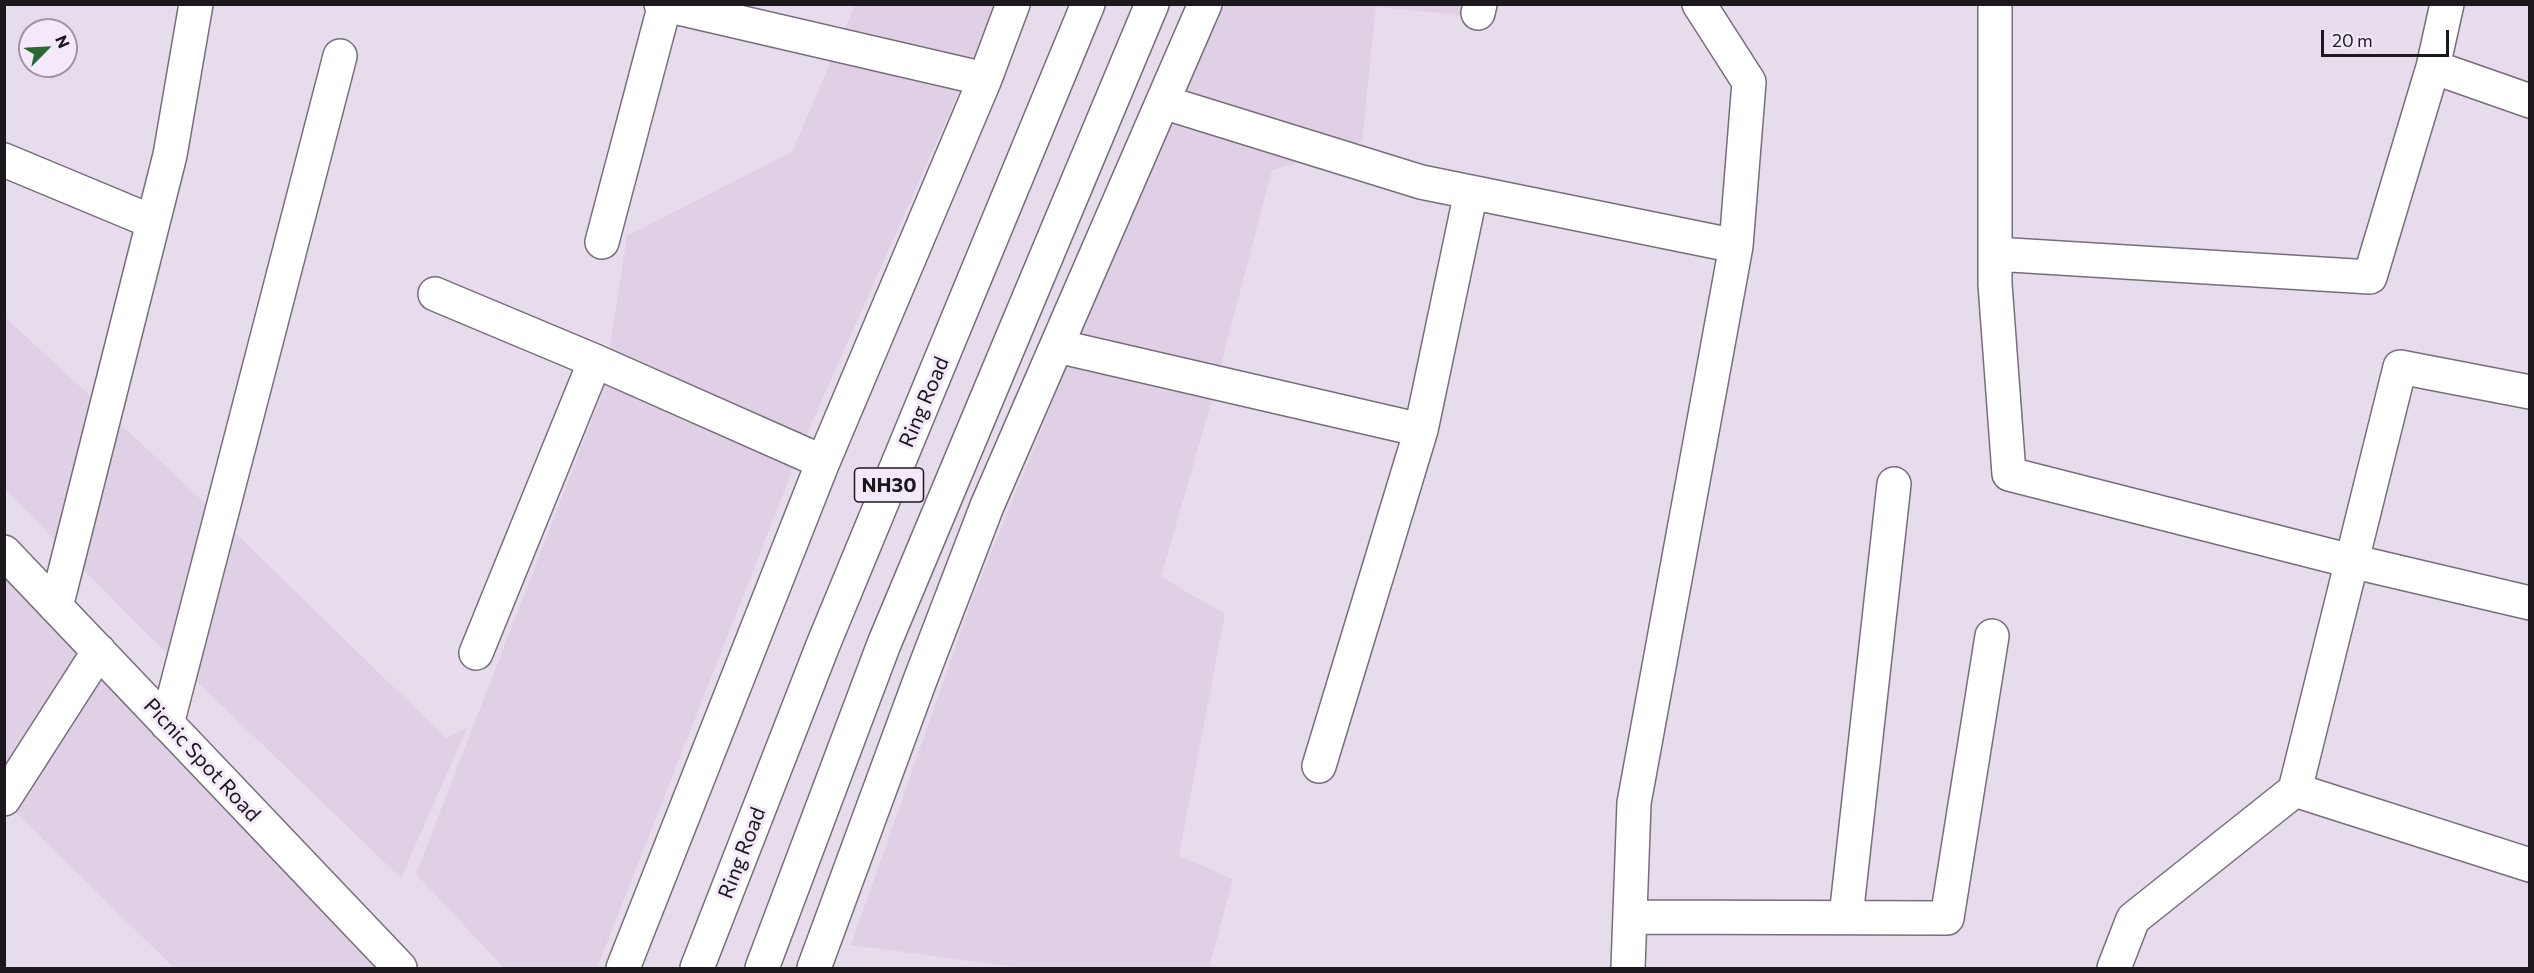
<!DOCTYPE html>
<html>
<head>
<meta charset="utf-8">
<style>
	body { margin:0 }
	#map { position:relative; width:2534px; height:973px; overflow:hidden; background:#e7dcec; font-family:Commissioner,sans-serif }
	canvas { display:block }
	.frame { position:absolute; inset:0; border:6px solid #1c181e; pointer-events:none }
	.north { position:absolute; left:18px; top:18px; width:60px; height:60px; box-sizing:border-box; background:#f4e9f9; border:2px solid #9e95a1; border-radius:50%; rotate:66deg; font-size:16px; font-weight:700; line-height:24px; text-align:center; color:#1c181e }
	.north::after { content:''; display:block; margin:auto; width:21px; height:27px; background:#286933; clip-path:polygon(50% 0,100% 100%,50% 72%,0 100%) }
	.scale { position:absolute; left:2321px; top:30px; width:128px; height:27px; box-sizing:border-box; border:3px solid #1c181e; border-top:0; padding-left:8px; font-size:18px; line-height:21px; white-space:nowrap; color:#1c181e; -webkit-text-stroke:4px #f4e9f9; paint-order:stroke }
</style>
</head>
<body>
<div id="map">
<canvas width="2534" height="973"></canvas>
<div class="frame"></div>
<div class="north">N</div>
<div class="scale">20 m</div>
</div>
<script>
const g = document.querySelector('canvas').getContext('2d');
g.lineJoin = 'round';
function fill(path, color) { g.fillStyle = color; g.fill(path, 'evenodd'); }
function trace(path, color, width, dash) { g.strokeStyle = color; g.lineWidth = width; g.lineCap = dash ? 'butt' : 'round'; g.setLineDash(dash || []); g.stroke(path); }
function drawText(font, color, halo, rows, align = 'center') {
  g.font = font + ' Commissioner,sans-serif'; g.lineWidth = 6; g.setLineDash([]); g.textBaseline = 'middle'; g.strokeStyle = halo; g.fillStyle = color; for (const [text, x, y, turn = 0] of rows) {
    g.save(); g.translate(x, y); g.rotate((+turn || 0) * Math.PI / 180); g.textAlign = isNaN(turn) ? turn : align; if (halo) g.strokeText(text, 0, 0); g.fillText(text, 0, 0); g.restore();
  }
}
const built = new Path2D(`
	M855 5H995L976 53 806 436 597 968H504L416 874 603 391 627 236 792 152Z
	M1225 5H1462L1460 15 1376 7 1362 142 1272 170 1209 410 1161 577 1225 614 1179 856 1233 879 1209 968H1024L851 945 972 600 1106 270Z
	M4 316 186 485 446 738 467 728 401 878 138 625 5 489Z
	M4 569 386 968H174L5 802Z`);
const minor = new Path2D(`
	M661 4 985 79
	M1699 4 1749 82 1736 246
	M1995 4V284L2009 474 2351 561 2530 603
	M1478 13 1480 4
	M2433 67 2530 101
	M1163 102 1421 182 1736 246 1634 803 1628 968
	M4 160 153 222
	M602 242 665 4
	M1995 254 2370 277 2433 67 2447 4
	M435 294 595 361 823 462
	M1057 346 1421 430
	M4 552 400 968
	M56 607 170 155 196 4
	M476 653 595 361
	M167 724 340 56
	M1319 766 1421 430 1471 192
	M2295 790 2400 367 2530 392
	M4 799 99 651
	M1630 917 1947 918 1992 636
	M1846 917 1894 484
	M623 968 823 462 985 79 1013 4
	M814 968 919 683 987 506 1205 4
	M2114 968 2133 919 2295 790 2530 865`);
const highway = new Path2D(`
	M697 968 823 645 1088 4
	M762 968 884 644 1152 4`);
const shields = [
	[889,485,69]
];
const shieldNames = [
	["NH30",889,485]
];
const streetNames = [
	["Ring Road",924,402,-67],
	["Picnic Spot Road",202,760,47],
	["Ring Road",742,853,-69]
];
fill(built, '#dfd0e6');
trace(minor, '#776e7b', 36);
trace(highway, '#776e7b', 36);
trace(minor, '#fff', 33);
trace(highway, '#fff', 33);
for (const [x, y, w] of shields) { const box = new Path2D(); box.roundRect(x - w / 2, y - 17, w, 34, 4.5); g.fillStyle = '#f4e9f9'; g.fill(box); trace(box, '#1c181e', 1.5); }
drawText('bold 20px', '#1c181e', null, shieldNames);
drawText('21px', '#1c181e', '#f4e9f9', streetNames);
</script>
</body>
</html>
